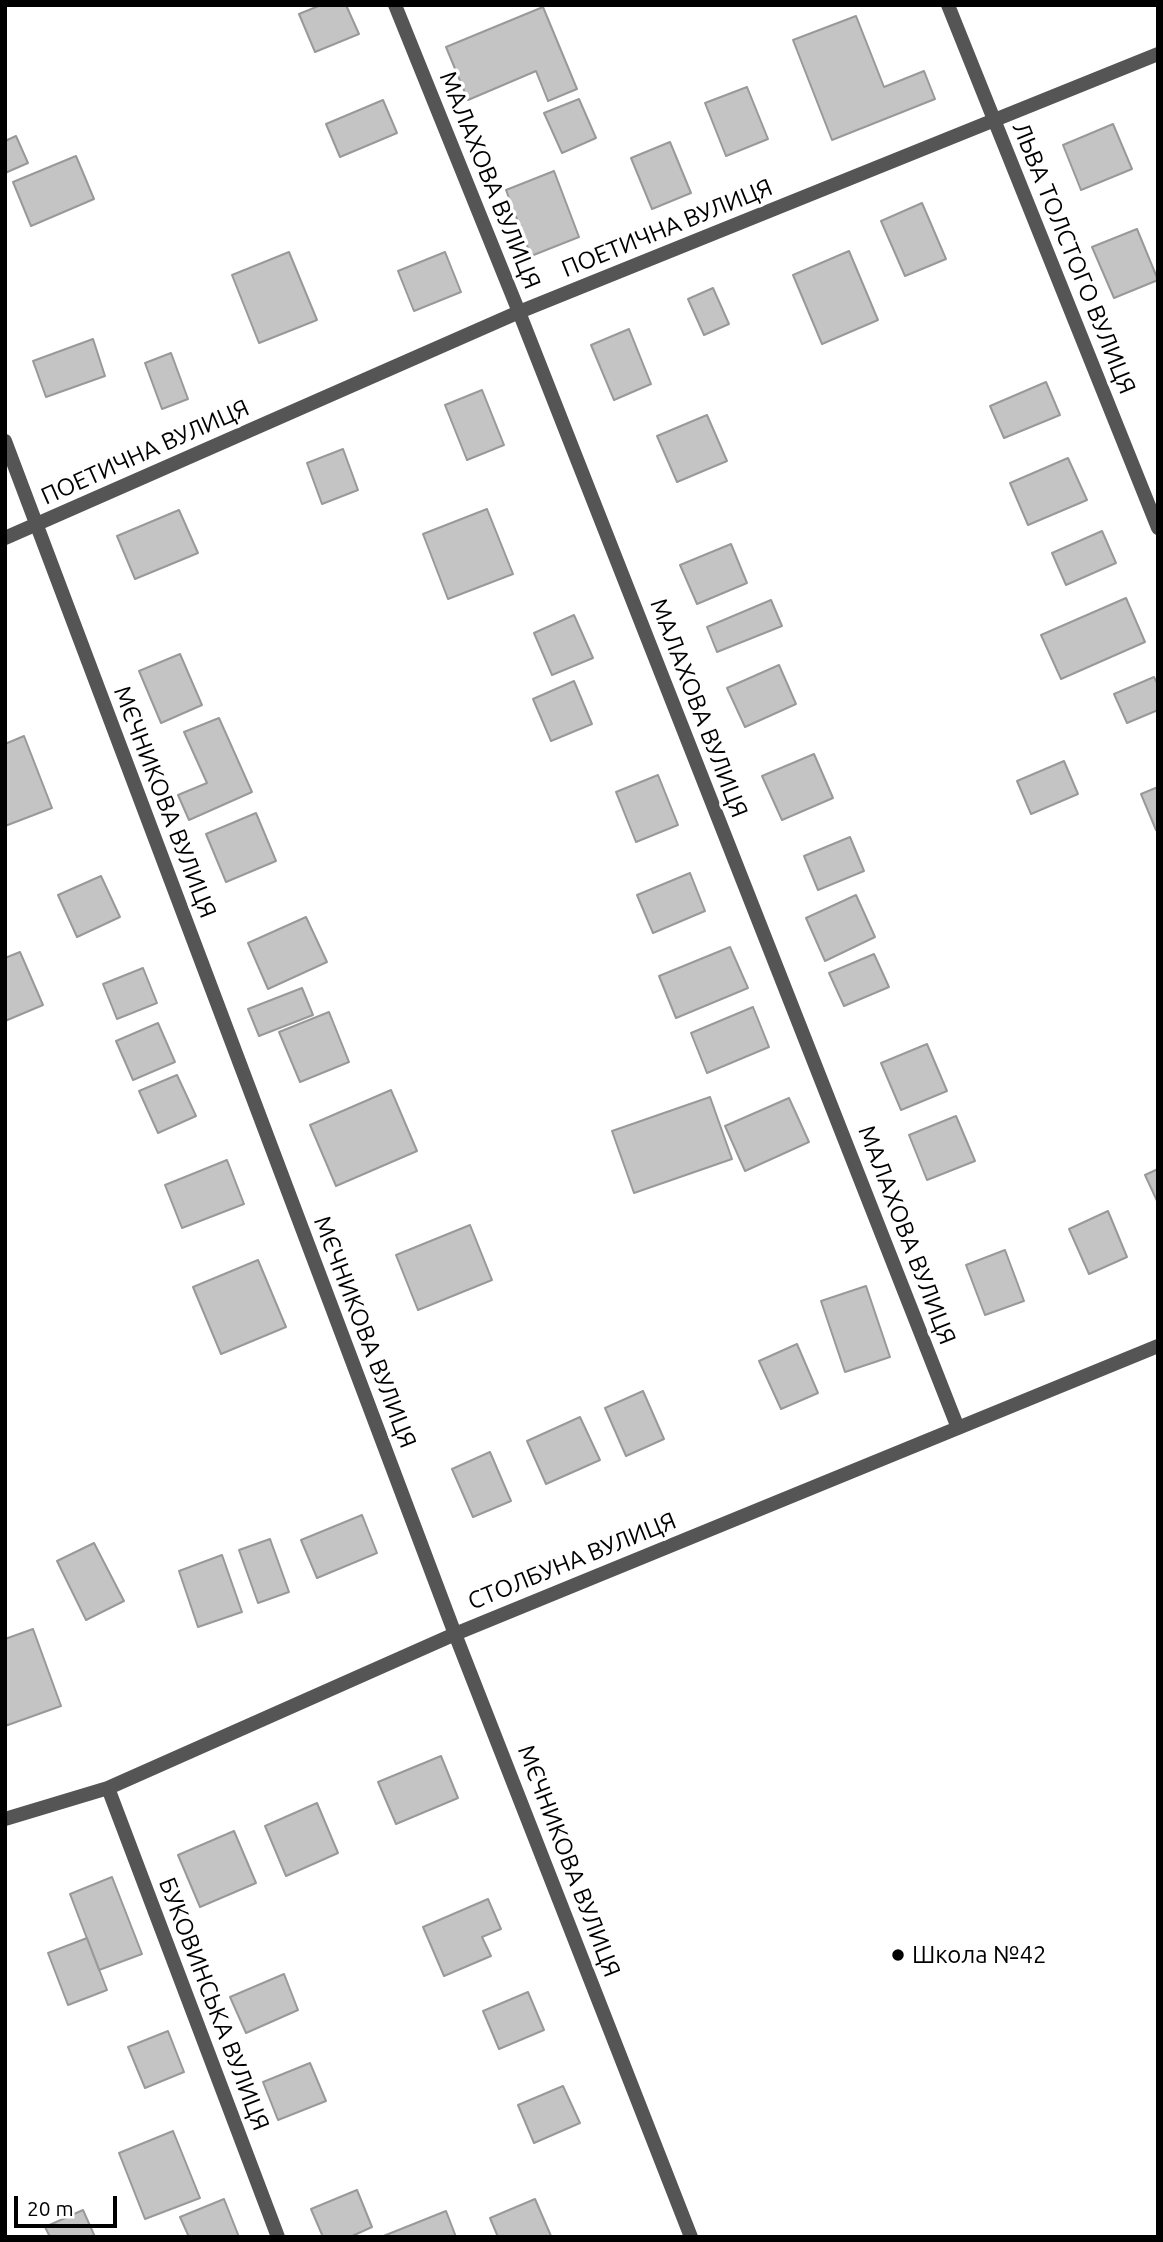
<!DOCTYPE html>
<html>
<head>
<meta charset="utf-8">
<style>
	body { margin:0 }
	#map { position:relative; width:1163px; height:2242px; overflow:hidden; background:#fff; font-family:Ubuntu,sans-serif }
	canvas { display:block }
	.frame { position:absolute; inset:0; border:7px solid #000; pointer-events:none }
	.scale { position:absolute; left:14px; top:2196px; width:103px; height:32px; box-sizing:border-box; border:4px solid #000; border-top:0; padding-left:9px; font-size:21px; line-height:24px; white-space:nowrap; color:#000; -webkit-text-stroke:5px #fff; paint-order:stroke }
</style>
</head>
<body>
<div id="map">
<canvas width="1163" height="2242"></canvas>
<div class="frame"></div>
<div class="scale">20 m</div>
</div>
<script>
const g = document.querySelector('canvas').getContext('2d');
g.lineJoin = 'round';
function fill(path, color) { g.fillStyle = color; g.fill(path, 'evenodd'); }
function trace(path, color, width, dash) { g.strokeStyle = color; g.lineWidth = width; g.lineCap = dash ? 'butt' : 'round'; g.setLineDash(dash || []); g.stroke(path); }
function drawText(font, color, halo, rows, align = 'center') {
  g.font = font + ' Ubuntu,sans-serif'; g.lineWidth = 7; g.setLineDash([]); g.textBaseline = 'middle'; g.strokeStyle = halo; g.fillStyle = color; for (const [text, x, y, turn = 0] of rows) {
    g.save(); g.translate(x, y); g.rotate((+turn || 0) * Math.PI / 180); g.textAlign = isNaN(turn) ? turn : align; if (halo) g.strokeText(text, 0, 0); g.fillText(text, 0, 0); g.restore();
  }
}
const building = new Path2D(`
	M321 5H346L359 34 315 52 299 14Z
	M543 7 577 89 548 101 536 71 468 100 446 47Z
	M856 16 884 87 924 71 935 99 832 140 793 40Z
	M747 87 768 139 726 156 705 103Z
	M579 99 596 138 562 153 544 113Z
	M383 100 397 133 340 157 326 124Z
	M1113 124 1132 169 1081 190 1063 145Z
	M16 136 28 163 5 173V141Z
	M670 142 691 193 652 209 631 158Z
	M76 156 94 199 31 226 13 182Z
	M554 171 579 237 531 256 506 190Z
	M922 203 946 259 905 276 881 221Z
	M1137 229 1158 280 1114 298 1092 247Z
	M849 251 878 320 822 344 793 275Z
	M289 252 317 320 259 343 232 275Z
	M445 252 461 292 414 311 398 271Z
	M713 288 729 324 704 335 688 299Z
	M629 329 651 384 614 400 591 345Z
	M93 339 105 376 46 397 33 361Z
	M171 353 188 399 162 409 145 363Z
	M1046 382 1060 415 1004 438 990 406Z
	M482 390 504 445 467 460 445 405Z
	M707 415 727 461 677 482 657 436Z
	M343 449 358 490 322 504 307 463Z
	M1068 458 1087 500 1028 525 1010 483Z
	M487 509 513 574 448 599 423 534Z
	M179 510 198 553 135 579 117 536Z
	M1102 531 1116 563 1066 585 1052 553Z
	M731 544 747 583 697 604 680 565Z
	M1126 598 1145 642 1061 679 1041 635Z
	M771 600 782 626 717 652 707 627Z
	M574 615 593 658 552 675 534 633Z
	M180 654 202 705 161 723 139 671Z
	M779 665 796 704 745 727 727 688Z
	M1154 677 1158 685V710L1127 723 1114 694Z
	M574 681 592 724 551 741 533 699Z
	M219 718 252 792 189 820 178 795 207 783 184 732Z
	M24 736 52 808 5 826V744Z
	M814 754 833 798 782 820 762 776Z
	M1064 761 1078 794 1031 814 1017 781Z
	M658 775 678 825 636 842 616 792Z
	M1158 787V830H1156L1141 794Z
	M256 813 276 861 226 882 206 834Z
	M850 837 864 871 818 890 804 856Z
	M690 873 705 911 653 933 637 895Z
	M101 876 120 917 77 937 58 895Z
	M856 895 875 937 825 961 806 918Z
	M306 917 327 962 268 989 248 943Z
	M730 947 748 988 676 1018 659 976Z
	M20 952 43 1005 5 1021V958Z
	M874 954 889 987 844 1006 829 973Z
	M143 968 157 1003 117 1019 103 984Z
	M302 988 313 1015 259 1036 248 1009Z
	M753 1007 769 1047 707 1073 691 1033Z
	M329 1012 349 1062 300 1082 279 1032Z
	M158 1023 175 1062 133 1080 116 1041Z
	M927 1044 947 1091 901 1110 881 1063Z
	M177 1075 196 1116 158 1133 139 1091Z
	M391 1090 417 1151 336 1186 310 1125Z
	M710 1097 732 1159 634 1193 612 1131Z
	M789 1098 809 1142 745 1171 725 1126Z
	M956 1116 975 1161 927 1180 909 1135Z
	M227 1160 244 1204 182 1228 165 1185Z
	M1158 1169V1203L1145 1175Z
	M1108 1211 1127 1257 1089 1274 1069 1229Z
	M470 1225 492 1280 418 1310 396 1255Z
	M1005 1250 1024 1301 985 1315 966 1265Z
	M258 1260 286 1327 221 1354 193 1287Z
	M866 1286 890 1357 845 1372 821 1301Z
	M797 1344 818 1393 781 1409 759 1361Z
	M643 1391 664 1439 626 1456 605 1408Z
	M580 1417 600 1460 546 1484 527 1441Z
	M490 1452 511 1501 473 1517 452 1469Z
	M362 1515 377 1553 317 1578 301 1540Z
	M270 1539 289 1592 258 1603 239 1550Z
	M94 1543 124 1601 86 1620 57 1561Z
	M222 1555 242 1612 198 1627 179 1571Z
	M33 1629 61 1706 5 1726V1639Z
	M441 1756 458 1798 396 1824 378 1782Z
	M317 1803 338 1853 286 1876 265 1826Z
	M234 1831 256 1883 200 1907 178 1855Z
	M112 1877 142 1954 99 1970 70 1894Z
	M488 1899 501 1929 482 1937 491 1956 444 1976 423 1927Z
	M87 1938 107 1990 68 2005 48 1953Z
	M284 1974 298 2010 246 2033 230 1997Z
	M528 1992 544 2030 499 2049 483 2011Z
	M168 2031 184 2072 145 2088 128 2047Z
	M310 2063 326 2101 278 2120 263 2082Z
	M563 2086 580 2123 534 2143 518 2105Z
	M173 2131 200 2198 145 2219 119 2153Z
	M357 2190 372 2227 350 2237H323L311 2209Z
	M224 2199 239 2237H189L180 2217Z
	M535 2199 551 2236 498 2237 490 2218Z
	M83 2210 95 2237H50L45 2227Z
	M446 2211 456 2237H381Z`);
const minor = new Path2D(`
	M395 5 519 312 958 1428
	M948 5 1158 528
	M5 441 455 1634 691 2237
	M5 538 519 312 1158 54
	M108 1788 278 2237
	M5 1819 108 1788 455 1634 1158 1346`);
const markers = [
	[898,1955,7,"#000"]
];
const streetNames = [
	["МАЛАХОВА ВУЛИЦЯ",490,180,68],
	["ПОЕТИЧНА ВУЛИЦЯ",667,228,-22],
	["ЛЬВА ТОЛСТОГО ВУЛИЦЯ",1074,258,68],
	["ПОЕТИЧНА ВУЛИЦЯ",145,452,-24],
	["МАЛАХОВА ВУЛИЦЯ",699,708,69],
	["МЄЧНИКОВА ВУЛИЦЯ",165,802,69],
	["МАЛАХОВА ВУЛИЦЯ",907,1235,69],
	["МЄЧНИКОВА ВУЛИЦЯ",365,1332,69],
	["СТОЛБУНА ВУЛИЦЯ",572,1561,-22],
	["МЄЧНИКОВА ВУЛИЦЯ",569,1861,69],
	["БУКОВИНСЬКА ВУЛИЦЯ",214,2004,69]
];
const poiNames = [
	["Школа №42",912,1955]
];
fill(building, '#c4c4c4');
trace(building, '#999', 2);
trace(minor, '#555', 14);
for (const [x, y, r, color] of markers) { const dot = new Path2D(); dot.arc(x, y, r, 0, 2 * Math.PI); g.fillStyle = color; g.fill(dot); trace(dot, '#fff', 2.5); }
drawText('24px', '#000', '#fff', streetNames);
drawText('24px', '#000', '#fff', poiNames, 'left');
</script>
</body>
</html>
